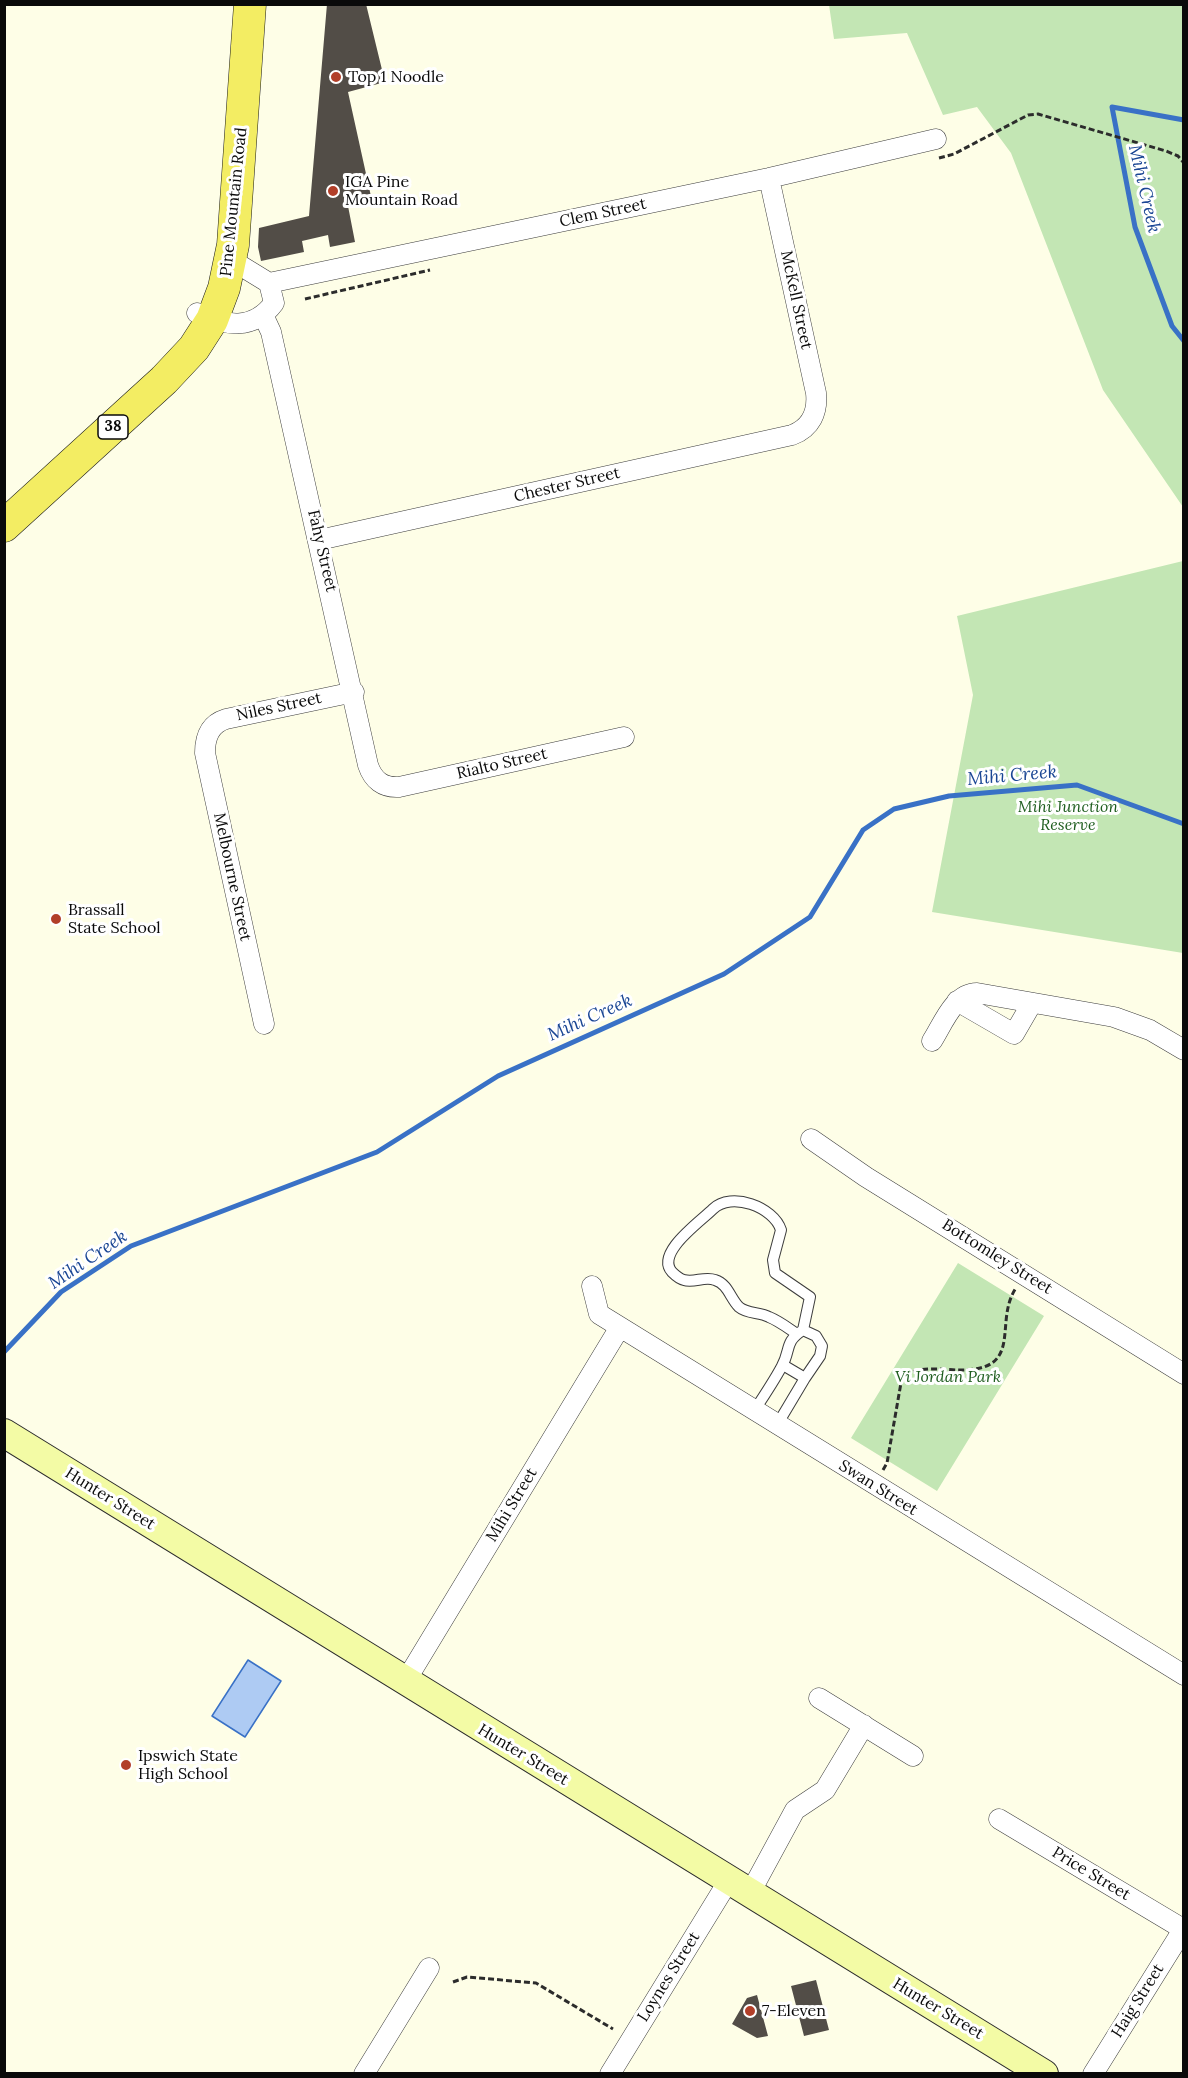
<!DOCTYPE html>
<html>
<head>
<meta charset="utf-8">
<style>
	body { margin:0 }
	#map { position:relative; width:1188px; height:2078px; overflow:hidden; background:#fefee7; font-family:Lora,serif }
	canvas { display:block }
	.frame { position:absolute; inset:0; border:6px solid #0a0a0a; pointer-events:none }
</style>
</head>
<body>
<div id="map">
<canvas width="1188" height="2078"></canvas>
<div class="frame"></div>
</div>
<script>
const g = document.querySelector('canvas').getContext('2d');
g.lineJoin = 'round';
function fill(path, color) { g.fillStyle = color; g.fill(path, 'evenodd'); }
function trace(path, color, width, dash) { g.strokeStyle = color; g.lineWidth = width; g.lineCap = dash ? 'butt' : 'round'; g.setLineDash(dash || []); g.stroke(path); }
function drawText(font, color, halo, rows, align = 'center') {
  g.font = font + ' Lora,serif'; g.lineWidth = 6; g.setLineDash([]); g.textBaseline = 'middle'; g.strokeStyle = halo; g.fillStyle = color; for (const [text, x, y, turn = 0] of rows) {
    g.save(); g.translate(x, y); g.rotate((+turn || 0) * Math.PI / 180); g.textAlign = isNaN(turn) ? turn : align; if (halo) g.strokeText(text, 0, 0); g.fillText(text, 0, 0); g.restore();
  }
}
const green = new Path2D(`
	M829 5H1183V507L1103 390 1011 153 977 107 943 115 907 33 834 39Z
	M1183 561V953L932 912 973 695 957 616Z
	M958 1263 1044 1316 937 1491 851 1438Z`);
const water = new Path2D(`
	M248 1660 281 1681 245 1737 212 1716Z`);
const stream = new Path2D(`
	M1184 120 1112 107 1135 227 1172 326 1184 341
	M4 1352 61 1292 131 1246 377 1152 498 1076 724 974 810 917 863 830 894 809 949 796 1077 785 1184 824`);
const building = new Path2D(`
	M327 4H366L385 82 348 92 372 201 348 206 355 242 330 247 328 235 302 241 304 252 261 261 258 247 259 228 309 216Z
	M816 1980 829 2030 804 2036 791 1986Z
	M757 1995 768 2036 757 2038 732 2024 747 1998Z`);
const path = new Path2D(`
	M939 158 954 154 1028 115 1038 114 1166 151 1178 156 1184 163
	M305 299 430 270
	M883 1470 887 1463 902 1377C918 1365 942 1370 961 1370 1025 1370 993 1322 1016 1288
	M453 1982 467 1977 536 1983 613 2029`);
const service = new Path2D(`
	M797 1334C788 1328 779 1321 769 1317 760 1312 747 1314 739 1307 730 1298 728 1284 715 1280 705 1276 694 1283 684 1280 680 1279 675 1275 672 1272 655 1253 700 1222 713 1209 731 1191 774 1207 781 1230L773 1260 775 1273 810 1297 803 1330
	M754 1411C764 1396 774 1381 782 1366 791 1350 784 1342 803 1330L816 1336 822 1346 820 1356 805 1378 783 1365
	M777 1425 805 1378`);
const minor = new Path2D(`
	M269 283 769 178 936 139
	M197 313C226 326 253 331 274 303L269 283 238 264 233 248
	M264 317 271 332 368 765C373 780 383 788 399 787L624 737
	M319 540 792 435C811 428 818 412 816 393L769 178
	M957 1001 1014 1034 1032 1003
	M264 1024 205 753C205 737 210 724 226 719L354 692
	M932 1041C943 1024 954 993 977 993L1114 1017 1150 1030 1184 1050
	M811 1139 866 1177 1184 1374
	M592 1286 599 1314 1184 1675
	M405 1682 620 1327
	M819 1698 913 1756
	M999 1819 1183 1929
	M750 1893 795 1810 825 1790 864 1725
	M364 2074 429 1968
	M610 2074 729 1880
	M1093 2074 1184 1928`);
const secondary = new Path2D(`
	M4 1433 1044 2074`);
const primary = new Path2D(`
	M4 526 164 380 194 348 212 320 224 288 233 245 250 4`);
const markers = [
	[336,77,6,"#b23f29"],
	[333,191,6,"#b23f29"],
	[56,919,6,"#b23f29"],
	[126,1765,6,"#b23f29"],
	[750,2011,6,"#b23f29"]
];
const shields = [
	[113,427,30]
];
const shieldNames = [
	["38",113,427]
];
const poiNames = [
	["Top 1 Noodle",348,77],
	["IGA Pine",345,182],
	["Mountain Road",345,200],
	["Brassall",68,910],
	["State School",68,928],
	["Ipswich State",138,1756],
	["High School",138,1774],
	["7-Eleven",762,2011]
];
const streetNames = [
	["Pine Mountain Road",234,202,-84],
	["Clem Street",603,213,-12],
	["McKell Street",796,300,78],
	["Chester Street",567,485,-13],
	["Fahy Street",322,551,77],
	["Niles Street",279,707,-12],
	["Rialto Street",502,764,-13],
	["Melbourne Street",232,877,78],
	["Bottomley Street",997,1257,32],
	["Swan Street",878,1488,32],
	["Hunter Street",110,1499,32],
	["Mihi Street",512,1505,-59],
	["Hunter Street",523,1755,31],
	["Price Street",1091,1874,31],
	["Loynes Street",669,1977,-58],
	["Haig Street",1138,2001,-58],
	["Hunter Street",938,2009,31]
];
const parkNames = [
	["Mihi Junction",1068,807],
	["Reserve",1068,825],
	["Vi Jordan Park",948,1377]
];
const waterNames = [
	["Mihi Creek",1144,189,77],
	["Mihi Creek",1012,776,-5],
	["Mihi Creek",590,1018,-24],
	["Mihi Creek",88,1260,-34]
];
fill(green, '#c3e6b4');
fill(water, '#aecbf3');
trace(water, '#3971c6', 1.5);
trace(stream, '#3971c6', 5);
fill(building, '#524d47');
trace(service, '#3d3d3d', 12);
trace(minor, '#3d3d3d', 21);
trace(secondary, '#2c2c2c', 30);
trace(primary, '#1b1b1b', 33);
trace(path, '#2c2c2c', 3, [6, 3]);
trace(service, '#fff', 10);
trace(minor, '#fff', 20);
trace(secondary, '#f3fba5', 28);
trace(primary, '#f3ed63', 32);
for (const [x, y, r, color] of markers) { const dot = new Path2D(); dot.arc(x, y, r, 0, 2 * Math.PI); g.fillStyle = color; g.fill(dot); trace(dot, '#fff', 2); }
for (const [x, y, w] of shields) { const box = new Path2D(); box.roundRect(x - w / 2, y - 12, w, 24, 4.5); g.fillStyle = '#fff'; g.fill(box); trace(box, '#0a0a0a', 1.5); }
drawText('bold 15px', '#0a0a0a', null, shieldNames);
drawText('16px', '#0a0a0a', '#fff', poiNames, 'left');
drawText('16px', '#0a0a0a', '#fff', streetNames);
drawText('italic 16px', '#1e5d1e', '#fff', parkNames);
drawText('italic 18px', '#1a4694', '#fff', waterNames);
</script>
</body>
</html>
